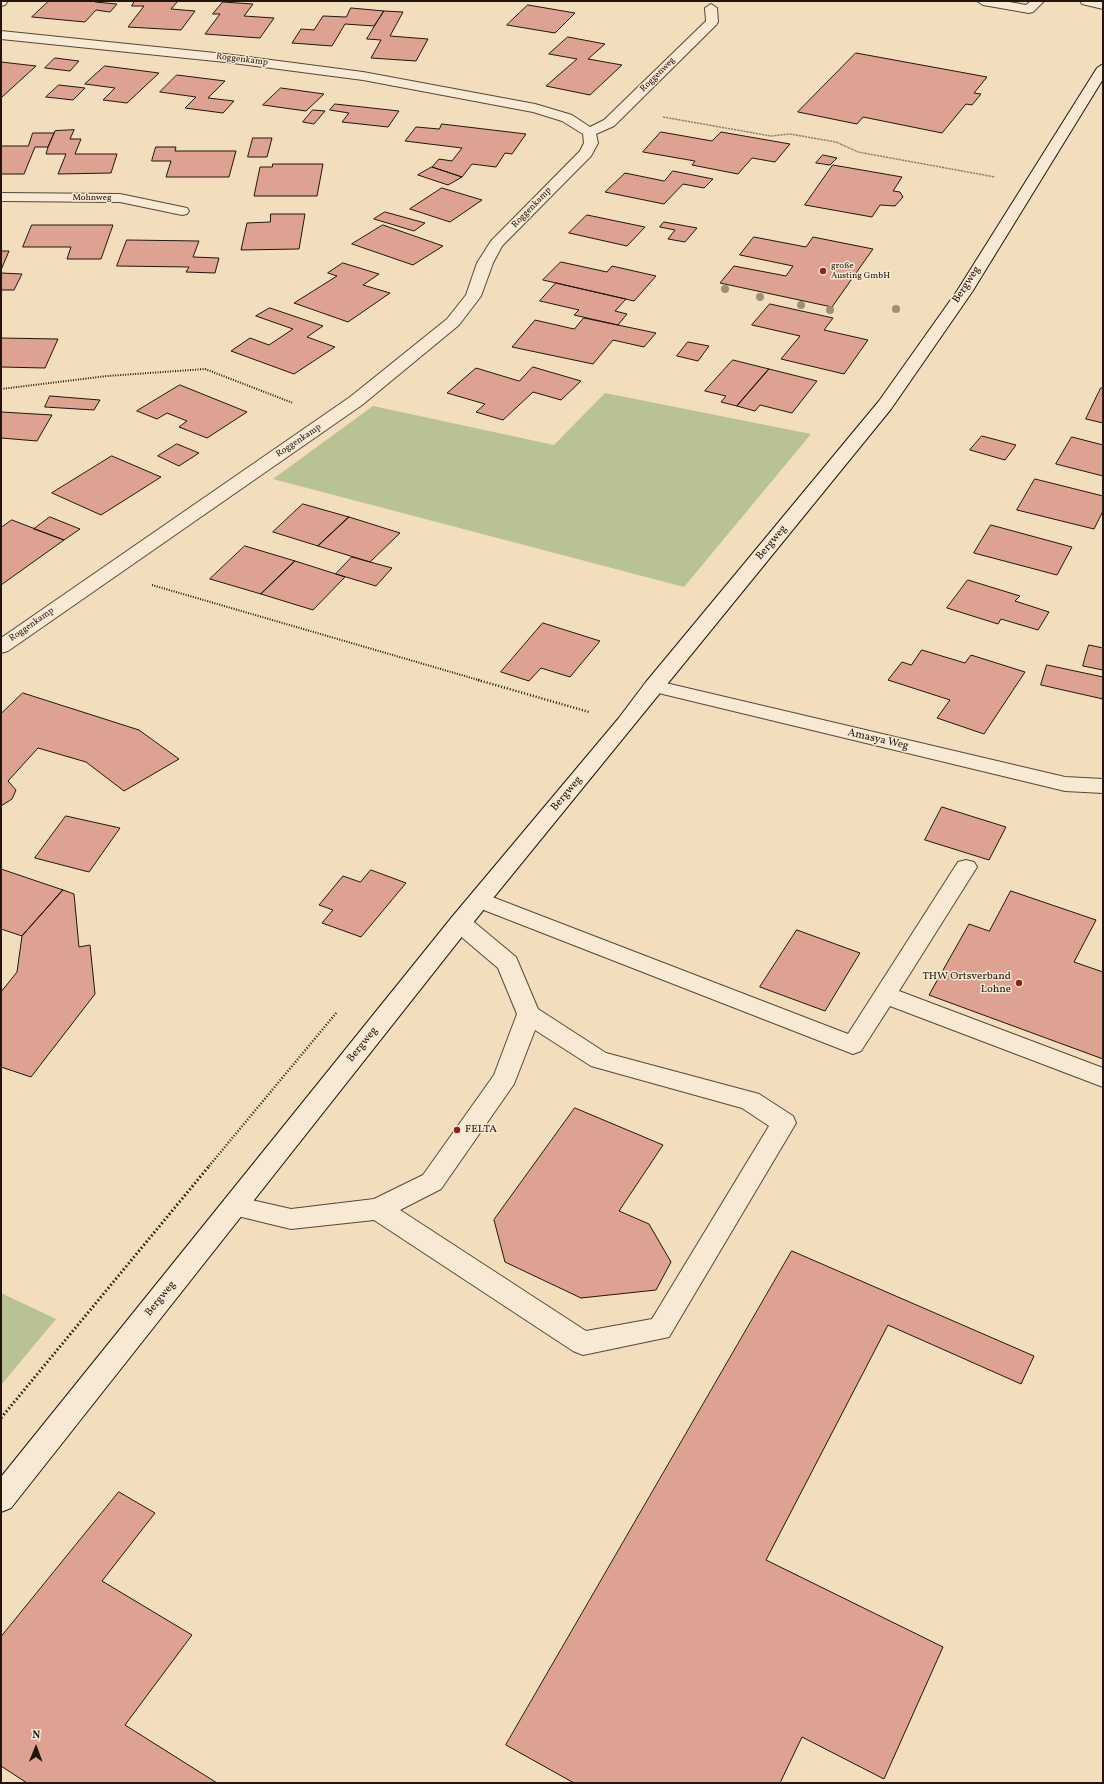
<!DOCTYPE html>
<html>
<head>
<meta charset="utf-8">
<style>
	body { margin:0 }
	#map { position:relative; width:1104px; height:1784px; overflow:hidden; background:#f2ddbc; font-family:Vollkorn,serif }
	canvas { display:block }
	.frame { position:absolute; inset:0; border:2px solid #24150c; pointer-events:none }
	.north { position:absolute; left:16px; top:1728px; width:40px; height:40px; -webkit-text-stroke:3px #f7e9d3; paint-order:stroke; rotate:1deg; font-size:11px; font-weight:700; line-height:16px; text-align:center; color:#24150c }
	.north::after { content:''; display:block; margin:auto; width:14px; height:18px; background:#24150c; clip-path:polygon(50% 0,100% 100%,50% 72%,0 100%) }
</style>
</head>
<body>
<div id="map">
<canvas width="1104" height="1784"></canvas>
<div class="frame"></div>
<div class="north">N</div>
</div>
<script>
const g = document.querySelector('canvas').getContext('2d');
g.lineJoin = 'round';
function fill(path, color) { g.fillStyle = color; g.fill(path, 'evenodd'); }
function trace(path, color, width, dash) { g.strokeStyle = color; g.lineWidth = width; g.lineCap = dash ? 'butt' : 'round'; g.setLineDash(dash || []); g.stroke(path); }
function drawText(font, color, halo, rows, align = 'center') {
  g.font = font + ' Vollkorn,serif'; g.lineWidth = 3; g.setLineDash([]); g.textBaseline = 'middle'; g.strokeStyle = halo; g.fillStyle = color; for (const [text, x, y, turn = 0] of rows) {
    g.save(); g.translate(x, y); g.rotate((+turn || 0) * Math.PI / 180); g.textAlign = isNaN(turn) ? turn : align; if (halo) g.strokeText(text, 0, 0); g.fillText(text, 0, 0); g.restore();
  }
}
const green = new Path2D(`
	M605 393 811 434 684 587 273 479 373 406 554 445Z
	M1 1293 56 1319 1 1385Z`);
const building = new Path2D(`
	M49 1H96L95 2 117 4 110 12 96 10 85 22 32 17Z
	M135 1H178L171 9 195 11 181 30 128 27 144 6H132Z
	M223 2 253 4 244 16 274 18 260 38 205 34 220 14H213Z
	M528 5 575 13 555 33 507 25Z
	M351 8 384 11 374 26 345 24 332 46 292 43 301 29 314 30 323 16 346 17Z
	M384 11 403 12 390 36 428 39 416 61 371 58 381 40 367 39Z
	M568 37 605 44 588 59 622 65 590 95 546 86 577 59 549 54Z
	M856 53 987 77 974 93 981 94 972 105 966 104 942 133 863 117 857 124 798 112Z
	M55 58 79 61 70 71 45 68Z
	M1 62 36 66 1 98Z
	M105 66 159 73 127 103 103 100 115 88 85 84Z
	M177 75 225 81 208 98 234 101 223 113 185 108 196 97 160 92Z
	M59 85 85 88 73 100 46 97Z
	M281 88 324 94 306 111 263 105Z
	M335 104 399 111 388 127 342 122 349 113 330 110Z
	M313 110 325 111 314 124 303 122Z
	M442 124 526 134 512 154 505 153 496 167 472 164 462 177 432 167 439 159 452 161 462 148 405 141 416 127 439 129Z
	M74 130 70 139H81L75 154H117L111 173 58 174 66 154H46L48 147 55 131Z
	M661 132 712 141 721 132 790 144 775 162 752 158 738 174 692 165 695 161 643 152Z
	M33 133H54L48 147H35L24 174H1V146H28Z
	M253 138H272L267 157H248Z
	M156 147H176L175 151H236L229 177H166L171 161H152Z
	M823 155 837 158 830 165 816 163Z
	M273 164H323L317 196H254L260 167H272Z
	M833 165 902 177 893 191 900 192 903 197 895 206 880 205 872 217 805 205Z
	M432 167 462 177 448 185 418 175Z
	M673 171 713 179 704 188 683 184 664 204 605 192 625 173 664 181Z
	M442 188 482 200 450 222 410 209Z
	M385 212 425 223 414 231 374 219Z
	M271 214H305L299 249 241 250 247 223 270 222Z
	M587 215 645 227 627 246 569 233Z
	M664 222 697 228 685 242 668 239 675 230 660 227Z
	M32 225H113L101 259H67L71 247H23Z
	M383 225 443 246 413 265 352 244Z
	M754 237 806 247 813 237 873 249 832 307 720 283 734 266 786 276 793 266 740 255Z
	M127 240 199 241 193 257 219 258 215 273 186 272 189 267 117 266Z
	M1 251H9L1 270Z
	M561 262 607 272 612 266 656 276 634 301 543 280Z
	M343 263 379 274 363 285 390 293 348 322 294 303 337 276 328 273Z
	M1 273 22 274 14 290H1Z
	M556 283 626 299 615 311 627 314 618 325 574 315 579 310 540 301Z
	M770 304 833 318 824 330 868 340 844 374 781 359 800 336 752 325Z
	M270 308 323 326 307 337 335 347 294 374 231 351 250 338 269 345 293 329 256 316Z
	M584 318 656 333 644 347 613 340 593 364 512 347 535 320 574 329Z
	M1 338 58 339 45 368 1 367Z
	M688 342 709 346 698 361 677 356Z
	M733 360 769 369 737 406 721 402 726 396 705 391Z
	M533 367 581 381 561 400 533 392 503 420 476 412 485 404 447 393 476 368 519 381Z
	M769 369 817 381 792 413 760 405 755 411 737 406Z
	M180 385 247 412 207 438 179 427 187 421 167 413 157 419 137 411Z
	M1101 388H1103V423L1086 419Z
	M50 396 100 400 94 410 45 407Z
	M1 412 52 415 37 441 1 438Z
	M982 436 1016 445 1005 460 970 450Z
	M1072 437 1103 445V476L1056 464Z
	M177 444 199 453 179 466 158 456Z
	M112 456 161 477 101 515 52 493Z
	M1035 479 1103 496V511L1094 529 1017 510Z
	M303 504 349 517 318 546 273 532Z
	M50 517 80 529 64 540 34 529Z
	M349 517 400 533 370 562 318 546Z
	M12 520 64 540 1 585V528Z
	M991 525 1072 547 1057 575 974 553Z
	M245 546 295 561 261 594 210 579Z
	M352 557 370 562 392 568 376 586 336 574Z
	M295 561 336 574 345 577 313 610 261 594Z
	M968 580 1020 596 1015 601 1049 612 1038 630 1001 619 998 624 947 608Z
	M543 623 600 641 570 677 541 668 529 681 501 672Z
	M1089 645 1103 648V670L1083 666Z
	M922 650 965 663 971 655 1025 672 984 734 937 718 950 700 888 680 902 662 911 665Z
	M1047 665 1103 677V699L1041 685Z
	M23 693 139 730 179 759 124 791 86 762 38 748 8 781 16 790 12 799 1 806V714Z
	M942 807 1006 827 989 860 925 840Z
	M66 816 120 828 89 872 35 858Z
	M1 869 63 890 22 936 1 929Z
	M371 870 406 883 361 937 322 923 333 910 319 905 343 876 360 882Z
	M63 890 74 894 79 947 90 945 95 994 31 1077 1 1067V992L17 972 22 936Z
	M1011 891 1096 920 1074 962 1103 972V1059L929 995 969 924 989 931Z
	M797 930 860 953 825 1011 760 987Z
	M575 1108 663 1145 619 1211 649 1224 671 1262 656 1290 581 1298 505 1262 494 1220Z
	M792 1251 1034 1356 1021 1384 888 1325 766 1560 943 1647 884 1779 802 1737 780 1783H574L506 1745Z
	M119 1492 155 1513 102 1581 192 1635 125 1725 217 1783H27L1 1766V1637Z`);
const pathFar3 = new Path2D(`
	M663 117 771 136 790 134 836 142 858 152 995 177`);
const pathFar2 = new Path2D(`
	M1 389 107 376 205 369 293 403
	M152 585 482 681`);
const pathFar1 = new Path2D(`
	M478 680 589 712
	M209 1166 337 1012`);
const path = new Path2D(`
	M1 1418 210 1165`);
const service = new Path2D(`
	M977 1H1004L1026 5 1031 1H1044L1033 12 1029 13 983 5Z
	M1080 1H1103V9L1082 4Z
	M653 680 1065 777 1103 779V793L1065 791 646 690 643 686 646 682Z
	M966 860 974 862 977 867 899 991 1103 1068V1087L890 1006 861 1051 853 1054 471 905 468 900 471 895 479 892 487 895 848 1034 958 862Z
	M460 915 468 917 516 957 538 1009 606 1053 759 1094 793 1116 796 1123 669 1337 583 1355 573 1351 374 1220 291 1229 225 1213 221 1206 225 1199 234 1196 291 1209 374 1199 423 1175 494 1075 517 1014 498 968 452 929 449 923 452 917ZM535 1030 591 1066 742 1108 769 1126 652 1319 586 1331 400 1210 441 1189 514 1084Z`);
const minor = new Path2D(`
	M1 1H8L5 5 1 6Z
	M711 4 717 8 718 22 716 25 614 126 596 134 598 143 591 156 502 246 493 263 481 296 459 325 362 405 8 651 1 653V638L350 397 447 319 466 295 477 263 491 241 580 151 584 143 583 134 562 121 533 112 363 80 225 62 1 39V31L225 54 363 72 535 104 572 115 590 127 604 120 706 21 705 8Z
	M1 193 120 194 187 208 189 211 187 214 182 215 120 202 1 201Z`);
const secondary = new Path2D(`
	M1103 64V79L972 292 891 409 468 929 11 1508 1 1512V1477L452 917 618 719 646 682 879 401 957 291 1097 68Z`);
const trees = [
	[725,289],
	[760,297],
	[801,305],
	[896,309],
	[830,310]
];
const markers = [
	[823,271,4,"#8f2418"],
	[1019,983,4,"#8f2418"],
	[457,1130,4,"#8f2418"]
];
const farStreetnames = [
	["Roggenkamp",242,60,7],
	["Roggenweg",658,75,-45],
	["Mohnweg",92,198],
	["Roggenkamp",532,208,-46],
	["Roggenkamp",299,441,-34],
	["Roggenkamp",32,625,-35]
];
const farPoinames = [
	["große",831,266],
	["Austing GmbH",831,276]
];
const streetNames = [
	["Bergweg",967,285,-57],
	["Bergweg",772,543,-50],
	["Amasya Weg",878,740,13],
	["Bergweg",567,794,-50],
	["Bergweg",363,1045,-51],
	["Bergweg",161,1299,-51]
];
const poiNames = [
	["THW Ortsverband",1011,977],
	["Lohne",1011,990],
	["FELTA",465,1130,"left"]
];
fill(green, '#b8c292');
fill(building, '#dda292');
trace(building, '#24150c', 1);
trace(service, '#584738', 2);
trace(minor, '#584738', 2);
trace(secondary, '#24150c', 2);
trace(pathFar3, '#24150c', 1.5, [0.5, 1]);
trace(pathFar2, '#24150c', 2, [1, 1.5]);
trace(pathFar1, '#24150c', 2.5, [1, 2]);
trace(path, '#24150c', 3, [1.5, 2.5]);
fill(service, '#f7e9d3');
fill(minor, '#f7e9d3');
fill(secondary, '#f7e9d3');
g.fillStyle = '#9d9175';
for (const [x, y] of trees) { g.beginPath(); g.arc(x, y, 4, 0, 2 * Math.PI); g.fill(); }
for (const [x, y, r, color] of markers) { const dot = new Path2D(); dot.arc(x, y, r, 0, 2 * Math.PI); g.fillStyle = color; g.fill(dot); trace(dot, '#f7e9d3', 1.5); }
drawText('9px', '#24150c', '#f7e9d3', farStreetnames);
drawText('9px', '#24150c', '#f7e9d3', farPoinames, 'left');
drawText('11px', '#24150c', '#f7e9d3', streetNames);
drawText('11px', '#24150c', '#f7e9d3', poiNames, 'right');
</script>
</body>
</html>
